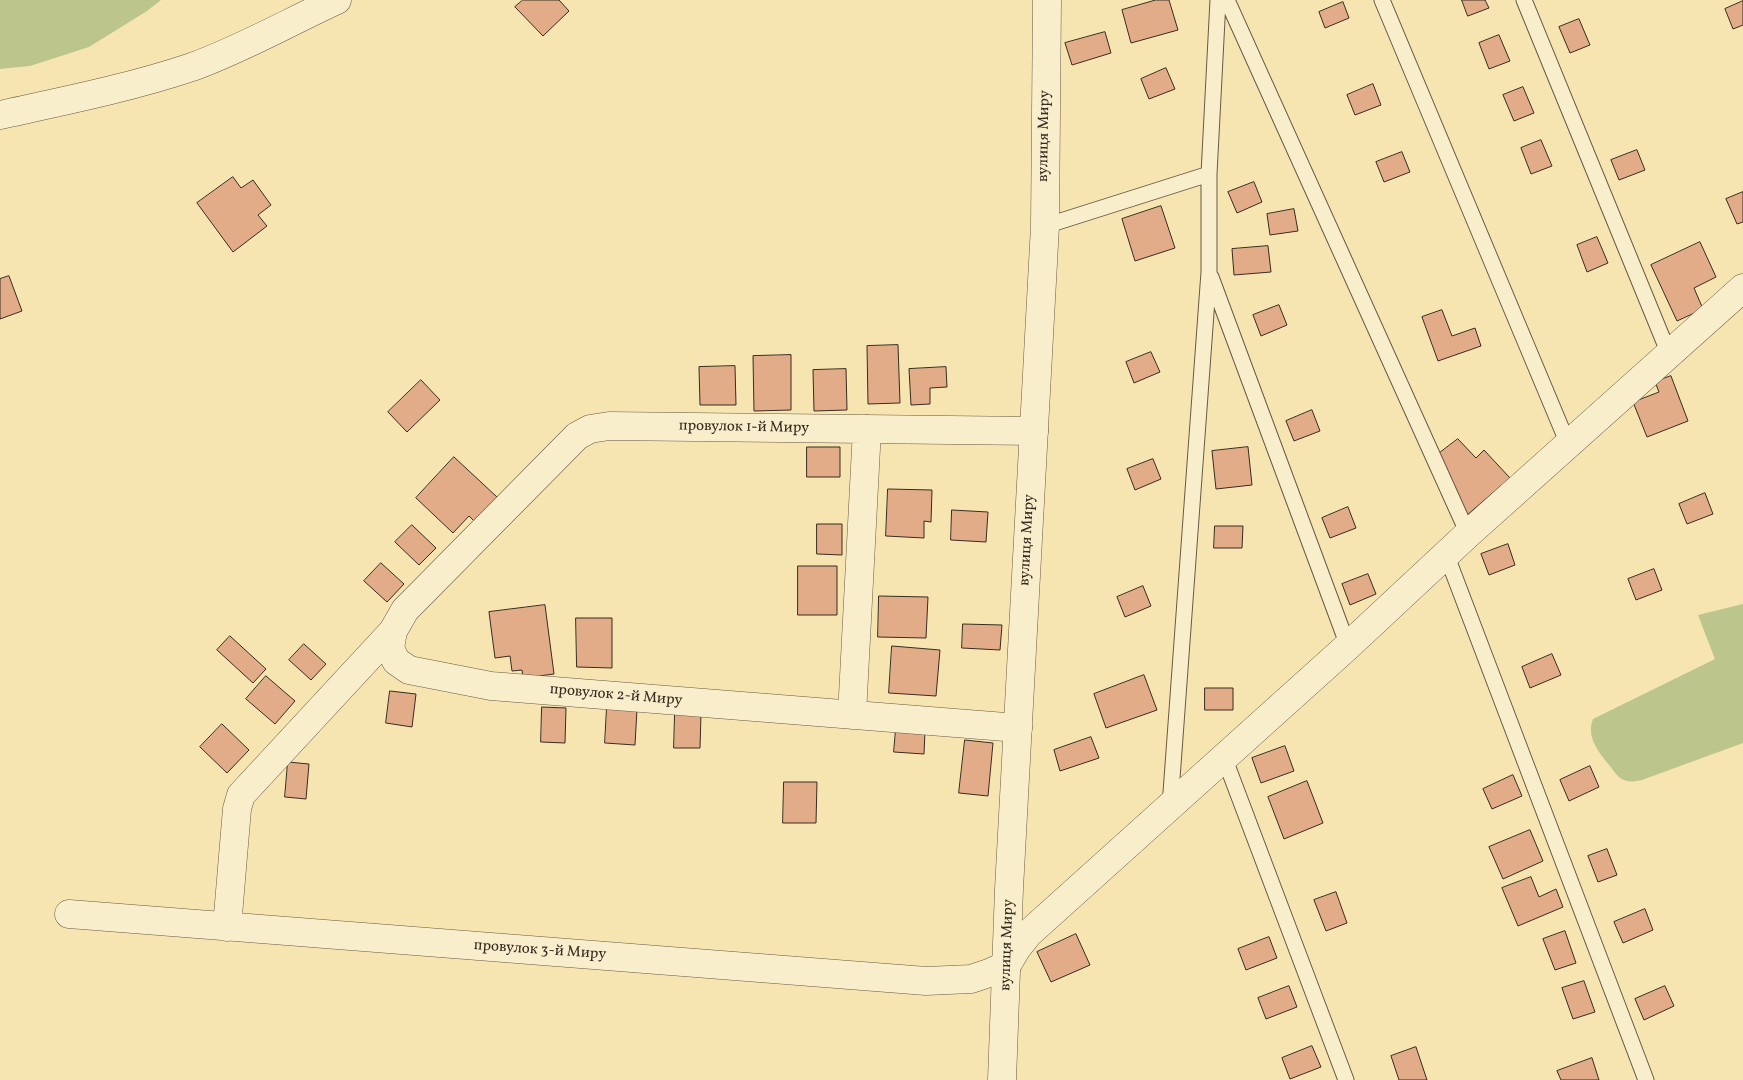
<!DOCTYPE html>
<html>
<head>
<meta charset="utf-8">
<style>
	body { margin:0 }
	canvas { display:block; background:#f6e5b1 }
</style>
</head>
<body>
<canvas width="1743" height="1080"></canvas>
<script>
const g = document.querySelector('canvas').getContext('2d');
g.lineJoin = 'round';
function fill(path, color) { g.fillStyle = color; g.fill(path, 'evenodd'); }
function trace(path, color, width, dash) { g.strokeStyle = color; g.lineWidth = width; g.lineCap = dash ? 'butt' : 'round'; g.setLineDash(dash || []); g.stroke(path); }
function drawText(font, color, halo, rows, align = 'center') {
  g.font = font + ' Vollkorn,serif'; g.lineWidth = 4.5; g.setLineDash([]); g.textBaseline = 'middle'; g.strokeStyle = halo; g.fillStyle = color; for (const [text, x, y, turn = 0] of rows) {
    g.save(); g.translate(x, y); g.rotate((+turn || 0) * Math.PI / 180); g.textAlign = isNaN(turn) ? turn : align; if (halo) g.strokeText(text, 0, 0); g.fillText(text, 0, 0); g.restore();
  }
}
const green = new Path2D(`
	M0 0H161L147 11 89 47 30 66 0 69Z
	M1743 604V743L1642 780C1634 782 1626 783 1619 777 1615 774 1612 768 1609 765 1598 751 1586 737 1593 719L1715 659 1698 615Z`);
const building = new Path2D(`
	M523 0H559L569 11 543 36 515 7Z
	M1156 0H1169L1178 30 1131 43 1122 10Z
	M1462 0H1485L1489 8 1468 16Z
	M1743 1V25L1733 29 1725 9Z
	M1343 2 1349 18 1325 28 1319 12Z
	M1579 19 1590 45 1570 53 1559 27Z
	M1105 32 1111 53 1072 65 1065 43Z
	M1499 35 1510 61 1489 69 1479 43Z
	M1166 68 1175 89 1149 99 1141 79Z
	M1373 84 1381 105 1355 115 1347 95Z
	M1523 87 1534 113 1514 121 1503 95Z
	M1541 140 1552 166 1531 174 1521 148Z
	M1637 150 1645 170 1619 180 1611 160Z
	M1402 152 1410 172 1384 182 1376 162Z
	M233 177 241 188 253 180 271 205 258 215 267 226 233 252 197 203Z
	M1254 182 1262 202 1237 213 1228 192Z
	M1743 192V222L1737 224 1726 199Z
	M1161 206 1175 248 1135 261 1122 219Z
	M1294 209 1298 231 1270 235 1267 214Z
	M1597 237 1608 263 1587 272 1577 245Z
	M1700 242 1716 277 1694 288 1703 309 1677 321 1651 265Z
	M1268 246 1271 272 1234 275 1232 249Z
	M9 276 22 311 0 319V279Z
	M1279 305 1287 325 1261 336 1253 315Z
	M1442 310 1452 336 1475 328 1481 346 1438 361 1422 317Z
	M898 345 900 403 868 404 867 346Z
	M1151 352 1160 372 1134 383 1126 362Z
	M791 355V410L754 411 753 356Z
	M735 366 736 405H700L699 367Z
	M946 367 947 387 930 388V404L911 405 909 369Z
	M846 369 847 410 814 411 813 370Z
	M1671 376 1688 421 1647 437 1633 402 1659 392 1655 382Z
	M421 380 440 400 407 432 388 412Z
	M1312 410 1320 431 1294 441 1286 421Z
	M1458 439 1476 458 1484 450 1510 478 1466 516 1437 455Z
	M807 447H840V477H807Z
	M1248 447 1252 485 1216 489 1212 451Z
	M454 457 497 497 474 521 469 516 453 533 416 498Z
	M1153 459 1161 479 1135 490 1127 469Z
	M888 489 932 490 931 522 924 521V538L886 536Z
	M1705 493 1713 514 1687 524 1679 504Z
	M1348 507 1356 528 1330 538 1322 518Z
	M952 510 988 512 986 542 951 540Z
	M817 524H842V555L817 554Z
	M412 525 436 548 419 565 395 542Z
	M1215 526H1243L1242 548H1214Z
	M1508 544 1515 565 1489 575 1481 554Z
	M381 563 404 584 387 602 364 581Z
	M798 566H837V615H798Z
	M1654 569 1662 590 1636 600 1628 579Z
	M1368 574 1376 594 1350 605 1342 584Z
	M1143 586 1151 606 1125 617 1117 597Z
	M879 596 928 597 926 638 878 637Z
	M545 605 554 674 523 678 522 670 512 671 510 656 495 658 489 612Z
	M576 618H612V668L577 667Z
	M963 624 1002 625 1000 650 962 648Z
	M230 636 266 669 253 683 217 650Z
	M304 644 326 664 311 680 289 660Z
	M892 646 940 650 936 696 889 693Z
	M1552 654 1561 675 1530 688 1522 667Z
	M1144 675 1157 710 1106 728 1094 694Z
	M266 676 295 701 275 724 246 699Z
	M1205 688H1233V710H1205Z
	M390 691 416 694 412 727 386 723Z
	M542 707 566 708 565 743 541 742Z
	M607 707 637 709 635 745 605 743Z
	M675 713 701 714 700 748H674Z
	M222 724 249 750 227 773 200 747Z
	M896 729 925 731 924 754 894 752Z
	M1091 737 1099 758 1060 771 1054 750Z
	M965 740 993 743 988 796 959 793Z
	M1285 746 1294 771 1261 783 1252 758Z
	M288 762 309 764 306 799 285 797Z
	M1590 766 1599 787 1569 801 1560 780Z
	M1513 775 1522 796 1492 809 1483 789Z
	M1307 781 1323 823 1284 839 1268 797Z
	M784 782H817L816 823H783Z
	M1530 830 1543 861 1503 879 1489 847Z
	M1607 849 1617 875 1598 882 1588 856Z
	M1531 877 1539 897 1556 889 1563 907 1518 926 1502 888Z
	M1336 892 1347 923 1326 931 1314 900Z
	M1645 909 1653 930 1623 943 1614 922Z
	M1565 931 1576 963 1555 970 1543 939Z
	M1076 934 1090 965 1051 982 1037 952Z
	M1269 937 1277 958 1246 970 1238 949Z
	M1584 981 1595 1012 1573 1019 1562 988Z
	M1289 986 1297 1007 1266 1019 1258 998Z
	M1665 986 1674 1006 1644 1020 1635 999Z
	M1312 1046 1321 1067 1290 1079 1282 1058Z
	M1416 1047 1427 1080H1399L1391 1056Z
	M1592 1058 1599 1080H1561L1557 1071Z`);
const service = new Path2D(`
	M1227 0 1468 534
	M1382 0 1568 444
	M1524 0 1669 354
	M1045 226 1209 174
	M1211 277 1348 646
	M1446 554 1646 1080
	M1224 757 1346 1080
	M1170 806 1209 272V174L1218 0`);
const minor = new Path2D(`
	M852 715 867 429
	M1018 728 491 686 409 670 396 661 390 648 393 631 405 610 577 436 590 429 609 426 1034 431
	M69 914 926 981 971 979 989 973 1007 965 1017 948 1028 934 1348 646 1468 534 1743 288
	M227 927 237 809 241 795 393 631`);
const tertiary = new Path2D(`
	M0 115C64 101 129 88 192 67 242 49 289 22 337 0
	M1002 1080 1009 889 1045 226 1047 0`);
const streetNames = [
	["вулиця Миру",1045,136,-89],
	["провулок 1-й Миру",744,428,1],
	["вулиця Миру",1028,540,-87],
	["провулок 2-й Миру",616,696,5],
	["вулиця Миру",1008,945,-88],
	["провулок 3-й Миру",540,951,4]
];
fill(green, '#bcc58c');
fill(building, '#e3ac88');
trace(building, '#372c21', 1);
trace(service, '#675a45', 17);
trace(minor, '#675a45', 29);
trace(tertiary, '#675a45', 29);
trace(service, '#f9eecc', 15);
trace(minor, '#f9eecc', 28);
trace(tertiary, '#f9eecc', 28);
drawText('15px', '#372c21', '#f9eecc', streetNames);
</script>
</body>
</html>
